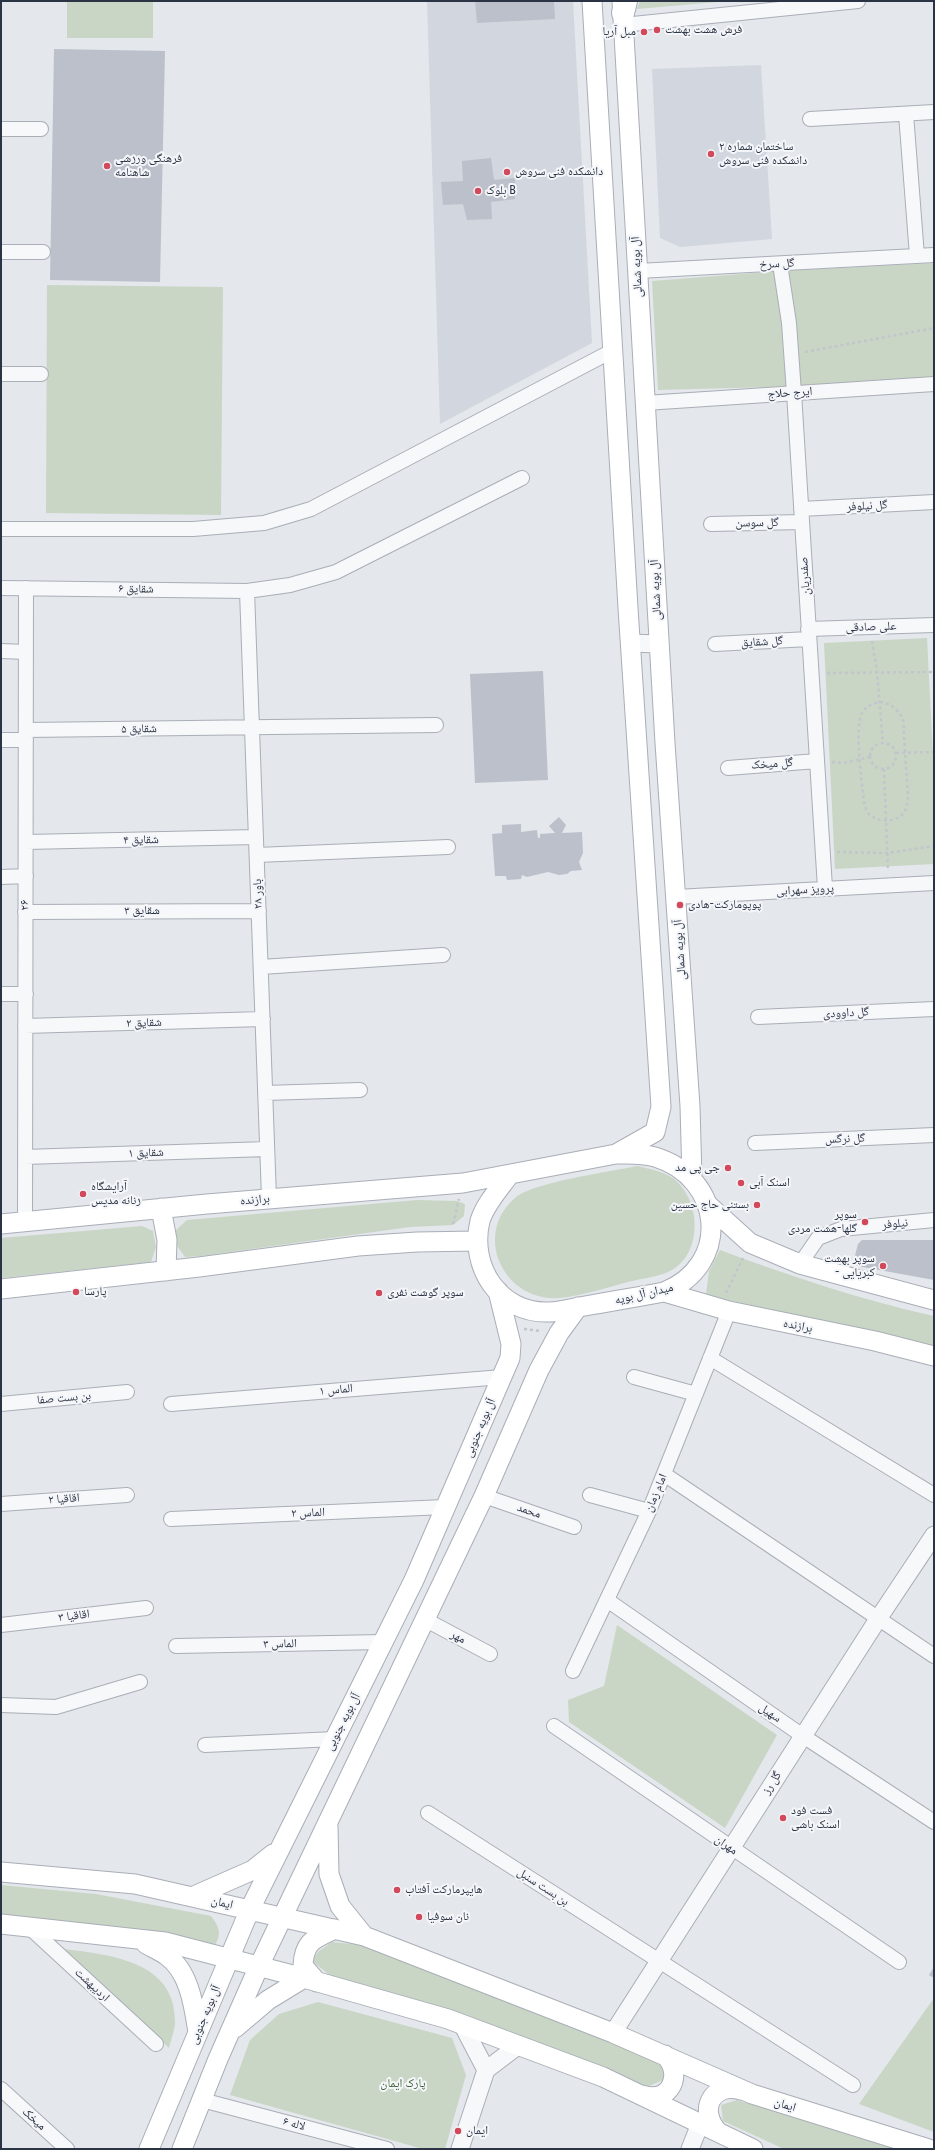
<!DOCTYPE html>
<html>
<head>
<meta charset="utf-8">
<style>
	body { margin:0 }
	#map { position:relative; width:935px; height:2150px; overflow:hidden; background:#e4e7ec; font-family:"Fira Sans Condensed",sans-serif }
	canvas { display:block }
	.frame { position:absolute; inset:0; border:2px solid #2b3445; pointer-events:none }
</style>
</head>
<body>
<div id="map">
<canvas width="935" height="2150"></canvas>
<div class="frame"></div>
</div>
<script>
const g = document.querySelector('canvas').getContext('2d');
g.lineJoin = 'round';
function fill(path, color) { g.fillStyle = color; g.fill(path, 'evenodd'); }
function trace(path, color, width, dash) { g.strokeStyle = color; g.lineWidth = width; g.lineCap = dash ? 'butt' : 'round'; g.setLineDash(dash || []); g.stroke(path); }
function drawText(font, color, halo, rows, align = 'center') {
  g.font = font + ' "Fira Sans Condensed","Noto Naskh Arabic",sans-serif'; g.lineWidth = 4; g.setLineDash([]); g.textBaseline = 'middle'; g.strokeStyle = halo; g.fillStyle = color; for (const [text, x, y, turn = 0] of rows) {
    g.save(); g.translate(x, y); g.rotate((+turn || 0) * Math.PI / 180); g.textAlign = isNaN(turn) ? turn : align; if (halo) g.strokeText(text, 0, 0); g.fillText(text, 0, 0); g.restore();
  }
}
const built = new Path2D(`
	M427 1H573L592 343 440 424Z
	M761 65 772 239 680 247 660 238 652 69Z`);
const green = new Path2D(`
	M67 1H153V38H67Z
	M640 1H729L637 9Z
	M934 263V378L772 387 658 390 652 281 780 271Z
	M47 285 223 287 221 515 46 513Z
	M927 638 934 775V864L835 869 824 643Z
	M637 1166C650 1169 663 1171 674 1179 702 1201 703 1257 668 1272 657 1277 644 1278 632 1281 608 1287 583 1296 559 1298 504 1302 472 1235 515 1198 533 1182 610 1172 637 1166Z
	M417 1200 457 1201 465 1204 464 1216 453 1225 410 1227 201 1256 185 1257 175 1243V1231L187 1220Z
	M142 1226 153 1231 156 1247 151 1262 1 1278V1238Z
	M720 1250C790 1276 861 1300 934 1316V1346L706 1295 709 1271Z
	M617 1625 777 1735 725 1828 569 1722 568 1700 604 1686Z
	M1 1885 96 1894 211 1916C220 1928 222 1934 214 1947L1 1918Z
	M332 1942 362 1945 644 2056 664 2067 665 2079 647 2087 590 2063 469 2016 332 1977 311 1960 319 1951Z
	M64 1949C111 1955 177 1961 175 2024 174 2032 171 2040 169 2048Z
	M934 1998V2132L859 2104Z
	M318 2002 452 2038 466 2075 445 2149H423L230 2095 250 2040 279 2014Z
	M737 2100 898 2149H784L723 2121 721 2105Z`);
const building = new Path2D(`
	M475 1H554L555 19 477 23Z
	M54 49 165 51 160 282 50 280Z
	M491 158 494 180 515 178V199L491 202 492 219 467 220 463 204 443 205 441 182 463 181 462 161Z
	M543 671 548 780 475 783 470 674Z
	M559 817 566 825 562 833 582 832 583 853 579 862 582 870 571 871 567 874 559 875 548 872 527 877 522 875 521 879 507 880 506 876H495L492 834 502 833V825L521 824V832L537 830 538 838H540V834L555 833 549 826Z
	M862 1240H934V1280L857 1266 853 1263 858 1244Z
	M934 1967V1978L929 1975Z`);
const path = new Path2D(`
	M805 352 934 328
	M872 641 877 671 883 744
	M827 673 934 672
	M880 702C891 703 896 709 903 718L908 798C907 802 907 808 905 811 898 823 878 823 869 814 866 811 865 806 864 802 862 783 854 728 862 713 866 706 872 704 880 702Z
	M870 756a13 13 0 1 1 26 0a13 13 0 1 1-26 0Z
	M896 753 934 752
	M832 762 843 763 870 757
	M884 769 888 871
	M837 852 888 853 934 846
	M453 1224 459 1199
	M726 1293 743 1258
	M524 1329 541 1331`);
const minor = new Path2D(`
	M623 25 858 1
	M906 114 917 256
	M810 119 934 112
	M1 129H41
	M1 252H43
	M780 264 789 323 794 393 825 888
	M638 271 934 255
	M1 374H41
	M645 403 934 384
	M801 509 934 502
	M711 524 802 522
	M1 529H193L264 523 311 509 612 351
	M1 588 247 591 290 585 336 572 522 478
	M247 591 269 1198
	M808 629 934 625
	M715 644 809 639
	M1 651 26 652
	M26 730 436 725
	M1 740H26
	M728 768 817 761
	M26 842 256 837
	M257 855 448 847
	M1 877 26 876
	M676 897 934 883
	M25 912 259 911
	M261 967 443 955
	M1 994H26
	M758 1017 934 1009
	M25 1026 263 1019
	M265 1093 360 1090
	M755 1143 934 1135
	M25 1157 267 1149
	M25 1222 26 588
	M800 1264 818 1238 841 1229 934 1220
	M710 1358 934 1495
	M634 1377 696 1394
	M1 1404 127 1392
	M171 1404 502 1377
	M664 1474 934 1656
	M590 1495 649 1511
	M484 1496 574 1527
	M1 1504 127 1495
	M171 1519 445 1507
	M607 1600 803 1736 934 1822
	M426 1620 490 1654
	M1 1625 146 1608
	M176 1646 383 1642
	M573 1671 649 1511 729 1311
	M1 1705 56 1707 140 1682
	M554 1726 899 1962
	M205 1745 335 1739
	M428 1813 853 2085
	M28 1926 156 2044
	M1 2089 67 2149
	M202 2100 387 2149`);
const tertiary = new Path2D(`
	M630 643 659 644
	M462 2024 486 2070 519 2045
	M613 2033 878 1619 934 1535
	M460 2149 486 2070
	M690 2149 700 2124`);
const secondary = new Path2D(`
	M592 1 628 608 661 1107 655 1132 616 1154
	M622 1 665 743 690 1106 692 1179
	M707 1204 750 1243 800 1264 934 1300
	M161 1208 167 1240 166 1271
	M1 1224 207 1204 463 1183 616 1154C629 1154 642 1153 655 1157 724 1178 732 1265 664 1292 638 1297 612 1301 585 1306 574 1308 561 1312 549 1312 499 1314 469 1266 480 1221 485 1204 500 1188 510 1174
	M1 1289 199 1267 358 1246 417 1242 476 1241
	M664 1292 729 1311 875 1341 934 1356
	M328 1826 329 1874 340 1906 364 1936
	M1 1872 135 1884 364 1936 613 2033 752 2094 929 2149
	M194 1896 253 1870 273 1854
	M1 1924 165 1942 304 1978 448 2019 603 2077 753 2149
	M146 1944C153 1948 161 1951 167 1956 190 1972 194 2008 198 2032
	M317 1982 303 1966C304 1941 314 1939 335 1929
	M235 2028 268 2000 304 1978
	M642 2095C670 2104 684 2075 665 2055
	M718 2132C698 2111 711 2082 741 2090
	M149 2149 250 1909 414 1580 510 1358 511 1344 498 1291
	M182 2149 218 2059 259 1966 484 1496 539 1370 559 1333 578 1307`);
const primary = new Path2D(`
	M623 13 626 1`);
const markers = [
	[657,30,4,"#d1495b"],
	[644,32,4,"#d1495b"],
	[711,154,4,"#d1495b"],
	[107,166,4,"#d1495b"],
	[507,172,4,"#d1495b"],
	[478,191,4,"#d1495b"],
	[680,905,4,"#d1495b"],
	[728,1168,4,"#d1495b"],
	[741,1183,4,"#d1495b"],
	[83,1194,4,"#d1495b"],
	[757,1205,4,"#d1495b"],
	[865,1222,4,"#d1495b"],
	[883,1266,4,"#d1495b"],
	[76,1292,4,"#d1495b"],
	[379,1293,4,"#d1495b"],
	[783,1818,4,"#d1495b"],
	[397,1890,4,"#d1495b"],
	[419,1917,4,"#d1495b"],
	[458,2131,4,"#d1495b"]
];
const poiNames = [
	["فرش هشت بهشت",665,30],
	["مبل آریا",636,32,"right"],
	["ساختمان شماره ۲",719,147],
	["دانشکده فنی سروش",719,161],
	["فرهنگی ورزشی",115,159],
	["شاهنامه",115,173],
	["دانشکده فنی سروش",515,172],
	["بلوک B",486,191],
	["پوپومارکت-هادی",688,905],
	["جی پی مد",720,1168,"right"],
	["اسنک آبی",749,1183],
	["آرایشگاه",91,1187],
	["زنانه مدیس",91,1201],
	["بستنی حاج حسین",749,1205,"right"],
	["سوپر",857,1215,"right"],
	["گلها-هشت مردی",857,1229,"right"],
	["سوپر بهشت",875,1259,"right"],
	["- کبریایی",875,1273,"right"],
	["پارسا",84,1292],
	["سوپر گوشت نفری",387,1293],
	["فست فود",791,1811],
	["اسنک باشی",791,1825],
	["هایپرمارکت آفتاب",405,1890],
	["نان سوفیا",427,1917],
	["ایمان",466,2131]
];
const streetNames = [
	["گل سرخ",777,264,-3],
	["آل بویه شمالی",637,267,-93],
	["ایرج حلاج",790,393,-4],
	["گل نیلوفر",867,506,-3],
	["گل سوسن",757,523,-1],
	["صفدریان",805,576,-94],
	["شقایق ۶",136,589,1],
	["آل بویه شمالی",656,590,-93],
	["علی صادقی",871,627,-2],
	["گل شقایق",762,642,-3],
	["شقایق ۵",139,729,-1],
	["گل میخک",772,764,-4],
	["شقایق ۴",141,840,-1],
	["پرویز سهرابی",805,890,-3],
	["باور ۲۸",258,894,-92],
	["۲۶",25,905,-90],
	["شقایق ۳",142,911],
	["آل بویه شمالی",680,950,-94],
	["گل داوودی",846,1013,-3],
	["شقایق ۲",144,1023,-2],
	["گل نرگس",845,1139,-2],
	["شقایق ۱",146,1153,-2],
	["برازنده",255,1200,-5],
	["نیلوفر",895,1224,-5],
	["میدان آل بویه",644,1294,-13],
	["برازنده",798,1326,11],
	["الماس ۱",336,1390,-5],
	["بن بست صفا",64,1398,-5],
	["آل بویه جنوبی",480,1428,-67],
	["امام زمان",656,1493,-67],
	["اقاقیا ۲",64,1499,-4],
	["محمد",529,1511,19],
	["الماس ۲",308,1513,-2],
	["اقاقیا ۳",74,1616,-7],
	["مهر",458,1637,28],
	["الماس ۳",280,1644,-1],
	["سهیل",770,1713,35],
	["آل بویه جنوبی",343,1722,-63],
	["گل رز",772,1783,-57],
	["مهران",726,1845,35],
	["بن بست سنبل",543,1887,33],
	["ایمان",222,1903,13],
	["اردیبهشت",92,1985,43],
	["آل بویه جنوبی",205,2015,-67],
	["ایمان",785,2105,17],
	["میخک",34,2119,42],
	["لاله ۶",294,2124,15]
];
const parkNames = [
	["پارک ایمان",403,2084]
];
fill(built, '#d2d6de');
fill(green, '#c9d6c5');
fill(building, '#bbc0ca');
trace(minor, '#a9aeb7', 16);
trace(tertiary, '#a9aeb7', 19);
trace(secondary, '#a9aeb7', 21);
trace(primary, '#a3abb8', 24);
trace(path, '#c2c5cb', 2.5, [3, 3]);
trace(minor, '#f7f8fa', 14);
trace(tertiary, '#f7f8fa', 17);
trace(secondary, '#fff', 19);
trace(primary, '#fff', 22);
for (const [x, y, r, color] of markers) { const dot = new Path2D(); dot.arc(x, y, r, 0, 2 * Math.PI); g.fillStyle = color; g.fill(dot); trace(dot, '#f4f6f9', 1.5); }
drawText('12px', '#2b3445', '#f4f6f9', poiNames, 'left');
drawText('12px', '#2b3445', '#f4f6f9', streetNames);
drawText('12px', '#3f6138', '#f4f6f9', parkNames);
</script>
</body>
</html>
